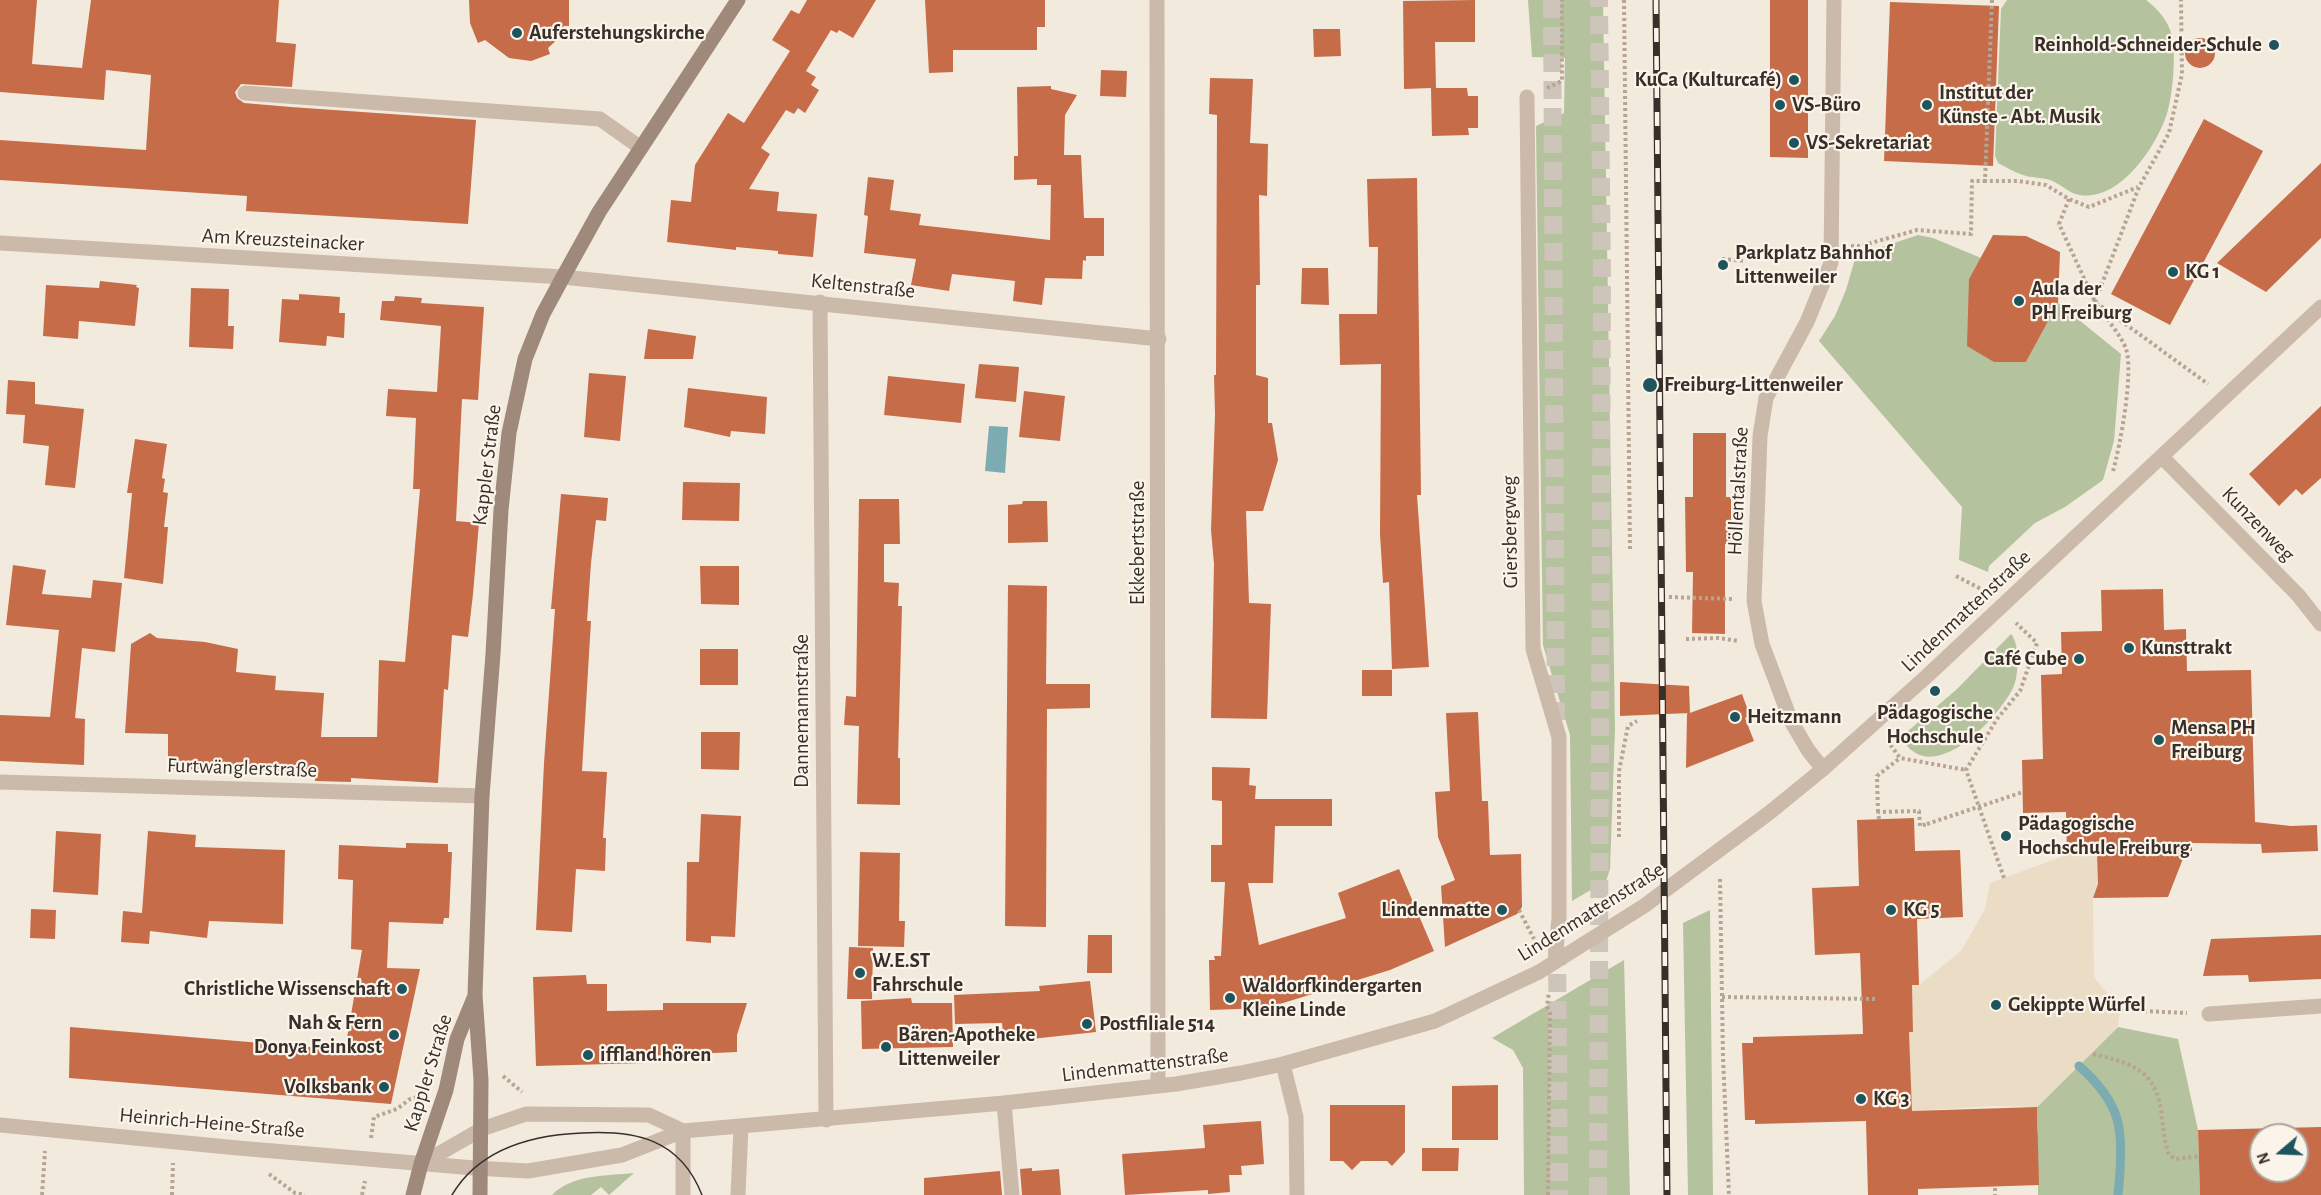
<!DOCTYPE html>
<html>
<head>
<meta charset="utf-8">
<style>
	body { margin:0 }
	#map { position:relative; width:2321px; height:1195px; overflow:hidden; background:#f3eade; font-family:"Alegreya Sans",sans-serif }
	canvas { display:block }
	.north { position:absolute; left:2249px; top:1123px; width:60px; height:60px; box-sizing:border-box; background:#faf4eb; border:2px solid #ada59d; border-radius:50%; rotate:251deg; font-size:16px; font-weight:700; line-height:24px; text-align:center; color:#392f29 }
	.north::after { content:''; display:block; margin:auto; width:21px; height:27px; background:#1e545b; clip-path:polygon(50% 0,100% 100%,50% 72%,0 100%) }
</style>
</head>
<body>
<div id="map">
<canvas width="2321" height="1195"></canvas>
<div class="north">N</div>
</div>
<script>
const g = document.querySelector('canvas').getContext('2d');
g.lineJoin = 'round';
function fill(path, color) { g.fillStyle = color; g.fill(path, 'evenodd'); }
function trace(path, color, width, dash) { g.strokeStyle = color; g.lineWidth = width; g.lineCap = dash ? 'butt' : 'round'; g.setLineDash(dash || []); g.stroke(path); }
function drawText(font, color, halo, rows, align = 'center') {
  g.font = font + ' "Alegreya Sans",sans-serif'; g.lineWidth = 4.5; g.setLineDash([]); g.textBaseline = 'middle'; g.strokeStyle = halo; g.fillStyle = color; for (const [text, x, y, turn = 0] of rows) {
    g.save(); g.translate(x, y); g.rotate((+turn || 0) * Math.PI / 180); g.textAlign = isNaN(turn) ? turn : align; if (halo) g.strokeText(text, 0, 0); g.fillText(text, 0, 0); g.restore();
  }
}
const green = new Path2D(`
	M1528 0H1603L1615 729 1610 869 1606 881 1572 901 1570 735 1543 645 1536 126 1564 113 1565 58 1532 57Z
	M2007 0H2146C2158 9 2168 20 2172 36 2176 56 2173 91 2168 110 2159 142 2127 191 2092 195 2071 198 2067 187 2050 180 2041 177 2031 178 2023 175 2014 172 2006 167 1998 163L1995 156 2001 9Z
	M1918 235 1933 238 1981 258 1969 279 1994 362H2026L2058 303 2121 354 2114 441 2103 480 2065 507 2035 523 1989 566 1988 572 1959 560 1962 507 1819 341 1835 316 1846 290 1855 259 1864 253Z
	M2011 634C2020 644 2019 676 2013 688 1997 720 1930 791 1901 737L1956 690Z
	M1710 910 1713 1195H1688L1683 923Z
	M1624 960 1630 1195H1524L1523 1068 1513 1050 1492 1038Z
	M2118 1027 2178 1039 2198 1130 2200 1195H2038V1160L2028 1133H2038L2037 1107Z
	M634 1173 609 1195 601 1187 591 1195H552C572 1174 607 1176 634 1173Z`);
const plaza = new Path2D(`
	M2097 854 2098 884 2093 898 2094 977 2120 1010 2118 1027 2037 1107 1993 1106 1912 1111 1909 1037 1905 1032 1913 1031V1011H1906L1905 985H1919L1961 951 1985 909 1990 883 2067 855Z`);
const water = new Path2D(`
	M989 426 1008 427 1005 473 985 471Z`);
const stream = new Path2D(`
	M2079 1066C2095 1080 2111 1098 2117 1119 2123 1138 2120 1176 2118 1195`);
const building = new Path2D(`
	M0 0H37L32 64 82 68 91 0H279L276 42 296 44 292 87 241 84 235 92 237 98 244 103 291 107 476 120 468 224 246 211 247 196 0 180V140L146 150 151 75 106 70 104 100 0 92Z
	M469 0H569V26H564L559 38 548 48 550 54 531 61 509 58 485 40 478 43 470 23Z
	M807 0H876L853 38 839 30 837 33 831 30 806 71 816 77 811 85 819 90 805 113 798 108 794 114 786 110 761 148 770 154 749 189 779 192 777 211 817 214 813 257 778 254V251L736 247V250L667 242 671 200 691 202 695 165 728 113 744 123 790 51 772 40 791 10 799 14Z
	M925 0H1045V27H1037V50H953V72L929 73Z
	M1475 0V42H1435L1436 88H1467L1468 96H1478V128H1468L1469 135 1432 136 1431 88 1404 89 1403 1Z
	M1770 0H1808V158L1770 157Z
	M1890 2 1999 6 1993 166 1884 161Z
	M1313 29H1340L1341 56 1314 57Z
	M2185 53a15 15 0 1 1 30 0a15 15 0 1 1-30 0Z
	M1101 70 1127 71 1126 97 1100 96Z
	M1210 78 1253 79 1250 143 1268 144 1267 196 1259 195 1260 285H1256V375L1268 378V423H1272L1278 460 1263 511H1246L1249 603 1271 604 1267 719 1211 718 1214 564 1211 530 1215 415 1214 375H1216L1217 115 1209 114Z
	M1051 86V89L1077 95 1065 115 1064 155H1081L1084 218H1104V256H1086V261L1083 260 1082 279 1045 278 1042 305 1013 301 1015 281 952 274 949 291 911 285 916 259 864 253 868 216 864 215 868 177 894 180 890 210 921 214 919 225 1050 240 1051 185H1037V179L1014 180V156H1018L1017 87Z
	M2204 119 2263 151 2170 325 2111 294Z
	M2321 163V238L2266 292 2217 263Z
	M1417 178 1421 495H1417L1429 667 1392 669 1389 582 1383 583 1380 534 1381 364 1340 365 1339 314H1377L1378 247H1369L1367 179Z
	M1993 235 2026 236 2060 252 2058 303 2026 362H1994L1967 346 1969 279Z
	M1302 268H1328L1329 305 1301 304Z
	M100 281 137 285 136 287 139 288 135 326 79 321 78 339 43 336 46 285 99 288Z
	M191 288 229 289 228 326H234L233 349 189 347Z
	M299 294 340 297 339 313H345L344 338 327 336 326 346 279 342 282 299 299 300Z
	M395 296 422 298 421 303 484 307 478 400 462 399 456 521 479 523 473 594 468 637 452 635 448 690 444 689 438 783 351 778V782L315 781V771L168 769V734L125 733 131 644 150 633 157 638 205 642 238 649 236 672 276 676 275 690 324 693 321 737H377L379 660 405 662 420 489H413L416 418 386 416 388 389 437 392 441 326 380 320 382 301H394Z
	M648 329 696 336 693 359H644Z
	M979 364 1019 367 1016 402 975 398Z
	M589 373 626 376 620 441 584 437Z
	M888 376 965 384 961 423 884 415Z
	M8 380 35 382V404L84 409 75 488 45 485 49 446 23 443 25 415 6 414Z
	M688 388 767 397 765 434 731 431 730 437 684 427Z
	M1024 391 1065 396 1060 441 1019 437Z
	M2321 406V478L2302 495 2296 489 2279 506 2249 474Z
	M1693 433H1726V497H1731V544H1725V634L1692 633 1693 572H1686L1685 497H1693Z
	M135 439 167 444 162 478 165 479 163 492 168 493 164 527H168L163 584 124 578 132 493H127Z
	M683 482 740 483 739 521 682 520Z
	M561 494 608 498 606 521 596 520 591 563 587 621H591L582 771 607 772 603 838H606L605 871 576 869 572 932 536 930 544 763 555 609H551Z
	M859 499H899L900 544H884V582L899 583 898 606H902L898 758H900V805L857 804 859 726 844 725 846 696 856 697Z
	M1023 501H1047L1048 542 1008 543V505L1022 504Z
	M13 565 46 570 42 594 91 598 93 580 122 583 115 652 82 648 75 718 85 719 84 765 0 761V715L50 717 59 630 6 625Z
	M700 566H739V605L701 604Z
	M1008 585 1047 586 1046 684H1090V708L1047 709 1046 927 1005 926Z
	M2163 589 2164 630 2186 629 2187 671 2251 670 2255 822 2291 826 2317 825 2318 851 2262 853 2261 844 2192 843V851H2186L2168 897 2093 898 2098 884 2097 854 2067 855 2066 812 2023 813 2022 760 2043 759 2041 675 2062 674 2061 632 2102 631 2101 590Z
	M700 649H738V685H700Z
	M1362 670H1392V696H1362Z
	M1620 682 1689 686 1690 713 1620 716Z
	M1742 694 1750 716 1745 718 1754 741 1686 768 1687 714Z
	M1478 712 1482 801H1488L1490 855 1521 854 1522 907 1517 914 1445 947 1441 886 1455 880 1438 837 1435 792 1450 791 1446 713Z
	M701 732H740L739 770 701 769Z
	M1212 767 1250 768 1249 785 1256 786 1255 799H1332V826H1275L1273 883H1248L1259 945 1346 918 1338 893 1399 869 1434 951 1390 970 1267 1008 1210 1010 1209 960H1215L1214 956H1221L1225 882H1211V845H1222V801L1212 800Z
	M701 814 741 816 735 937 711 936V943L686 941 687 862H699Z
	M1914 818 1915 851 1960 850 1963 917 1917 919 1919 985H1912L1913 1032H1909L1912 1111 2037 1107 2039 1185 1918 1189V1195H1868L1866 1121 1755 1124V1120H1745L1742 1043H1753V1037L1863 1034 1860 953 1815 955 1812 888 1859 886 1857 820Z
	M56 831 101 834 98 895 53 892Z
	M148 831 196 835 195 847 285 850 283 924 209 921 207 938 150 931 149 944 121 942 123 911 142 913Z
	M406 843 448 844V852H452L449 918H444L443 924 389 922 387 968 420 969 391 1104 69 1078 70 1027 345 1050 362 950 351 949 353 880 338 879 339 845 406 848Z
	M860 852 900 853 899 921H905L904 947 858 946Z
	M31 909 56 910 55 939 30 938Z
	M1088 935H1112V973H1087Z
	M2321 935V979L2249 982 2248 975 2203 976 2211 939Z
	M849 947 873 948 872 999H847Z
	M586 975 587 984H607V1011L663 1010V1003H747L737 1035V1052L646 1056V1063L536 1066 533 977Z
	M1090 981 1096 1032 1004 1042 1002 1023 955 1024 954 995 1040 991 1039 986Z
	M911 998 912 1003H952L953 1047 862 1049 861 1001Z
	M1498 1085V1140H1452V1086Z
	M1330 1105H1405V1152L1392 1166 1387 1161H1361L1352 1170 1343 1161H1330Z
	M1261 1121 1264 1164 1241 1166 1242 1175H1229L1230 1192 1208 1194V1190L1125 1195 1122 1154 1205 1148 1203 1125Z
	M2321 1127V1195H2200L2198 1130ZM2261 1135H2297V1171H2261Z
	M1422 1148H1459L1458 1171H1422Z
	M1032 1168V1171L1059 1169 1061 1195H1022L1020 1169Z
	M1000 1171 1002 1195H924V1178Z`);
const highwayTunnel = new Path2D(`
	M1552 0 1556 724
	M1557 947 1559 1195
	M1598 1195 1602 278 1599 0`);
const path = new Path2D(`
	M1624 0 1630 551
	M1992 0 1985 181H2018L2046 185 2069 199 2089 207 2138 187
	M1547 88 1562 81V0
	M2069 199 2059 224 2095 302 2208 384
	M1851 246H1860L1917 230 1971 234 1972 181H1985
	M1722 259 1746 261
	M2113 471C2120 446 2134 373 2126 349 2123 338 2102 313 2095 302L2139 187 2169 133 2182 74 2181 0
	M1956 576 1985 591
	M1669 597 1732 599
	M1686 639 1718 638 1739 641
	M1887 740 1900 758 1966 770
	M1878 812 1877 776 1900 758
	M1879 819 1878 812 1919 811 1920 826 1927 824
	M1619 837V771L1628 726 1637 721
	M2004 878 1966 770 1997 719 2020 691 2037 643 2016 623
	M1720 879 1723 1057 1729 1195
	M1519 910 1534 939
	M1722 997 1876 999
	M2120 1010 2187 1013
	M2093 1054C2125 1062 2152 1067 2160 1104 2163 1121 2163 1138 2169 1155L2176 1159 2199 1156
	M503 1076 522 1092
	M371 1138 374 1117 397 1109 410 1099 421 1096
	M269 1174 295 1193 305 1195
	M1995 1188V1195
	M42 1195 45 1151
	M172 1195 173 1163
	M362 1195 365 1181
	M1548 1195 1550 1013 1547 1006 1549 992`);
const lane = new Path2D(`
	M245 93 600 119 641 148
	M2209 1014 2321 1006
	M1004 1103 1012 1195
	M683 1195V1131`);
const street = new Path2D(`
	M1157 0 1158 1086
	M1527 97 1533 649 1559 737V918L1555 962
	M0 243 563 277 1159 339
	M820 302 826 1120
	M2162 457 2298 595 2321 624
	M1823 769 1808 750 1791 721 1762 644 1754 601 1760 436 1766 398 1807 322 1831 263 1834 0
	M0 782 482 796
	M1283 1064 1296 1117 1297 1195
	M0 1125 238 1148 474 1168 528 1171 622 1155 683 1131 1004 1103 1176 1084 1241 1073 1283 1064 1435 1021 1539 972 1644 906 1769 813 1823 769 1927 676 2321 307
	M421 1164 482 1129 526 1114 649 1115 683 1131
	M738 1195 741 1126`);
const secondary = new Path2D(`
	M413 1195 421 1164 446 1090 457 1039 474 998
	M480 1195 481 1080 475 995 482 796 493 654 501 510 509 433 525 359 543 314 563 277 599 212 738 0`);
const tram = new Path2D(`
	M452 1195C479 1149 532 1135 582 1133 636 1130 680 1139 702 1195`);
const rail = new Path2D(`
	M1656 0 1667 1195`);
const pathBridge = new Path2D(`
	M1927 824 2023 792`);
const markers = [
	[517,33,6,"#1e545b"],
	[2274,45,6,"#1e545b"],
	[1794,80,6,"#1e545b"],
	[1780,105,6,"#1e545b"],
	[1927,105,6,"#1e545b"],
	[1794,143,6,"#1e545b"],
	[1723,265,6,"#1e545b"],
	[2173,272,6,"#1e545b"],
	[2019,301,6,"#1e545b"],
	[1650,385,8,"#1e545b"],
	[2129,648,6,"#1e545b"],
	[2079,659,6,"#1e545b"],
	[1935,691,6,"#1e545b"],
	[1735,717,6,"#1e545b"],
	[2159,740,6,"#1e545b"],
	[2006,836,6,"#1e545b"],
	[1502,910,6,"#1e545b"],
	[1891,910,6,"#1e545b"],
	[860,973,6,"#1e545b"],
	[402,989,6,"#1e545b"],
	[1230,998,6,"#1e545b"],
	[1996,1005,6,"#1e545b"],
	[1087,1024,6,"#1e545b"],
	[394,1035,6,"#1e545b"],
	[886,1047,6,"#1e545b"],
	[588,1055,6,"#1e545b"],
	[384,1087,6,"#1e545b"],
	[1861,1099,6,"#1e545b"]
];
const poiNames = [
	["Auferstehungskirche",529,33],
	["Reinhold-Schneider-Schule",2262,45,"right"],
	["KuCa (Kulturcafé)",1782,80,"right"],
	["Institut der",1939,93],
	["Künste - Abt. Musik",1939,117],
	["VS-Büro",1792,105],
	["VS-Sekretariat",1806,143],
	["Parkplatz Bahnhof",1735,253],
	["Littenweiler",1735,277],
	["KG 1",2185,272],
	["Aula der",2031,289],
	["PH Freiburg",2031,313],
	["Freiburg-Littenweiler",1664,385],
	["Kunsttrakt",2141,648],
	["Café Cube",2067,659,"right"],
	["Pädagogische",1935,713,"center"],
	["Hochschule",1935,737,"center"],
	["Heitzmann",1747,717],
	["Mensa PH",2171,728],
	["Freiburg",2171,752],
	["Pädagogische",2018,824],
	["Hochschule Freiburg",2018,848],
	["Lindenmatte",1490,910,"right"],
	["KG 5",1903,910],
	["W.E.ST",872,961],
	["Fahrschule",872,985],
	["Waldorfkindergarten",1242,986],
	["Kleine Linde",1242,1010],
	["Christliche Wissenschaft",390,989,"right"],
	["Gekippte Würfel",2008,1005],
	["Nah & Fern",382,1023,"right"],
	["Donya Feinkost",382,1047,"right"],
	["Postfiliale 514",1099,1024],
	["Bären-Apotheke",898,1035],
	["Littenweiler",898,1059],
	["iffland.hören",600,1055],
	["Volksbank",372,1087,"right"],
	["KG 3",1873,1099]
];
const streetNames = [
	["Am Kreuzsteinacker",283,240,3],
	["Keltenstraße",863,286,6],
	["Kappler Straße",487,465,-83],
	["Höllentalstraße",1738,491,-87],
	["Kunzenweg",2258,524,46],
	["Giersbergweg",1510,532,-91],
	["Ekkebertstraße",1138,543,-90],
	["Lindenmattenstraße",1966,611,-43],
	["Dannemannstraße",802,711,-90],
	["Furtwänglerstraße",242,768,2],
	["Lindenmattenstraße",1591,912,-32],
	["Lindenmattenstraße",1145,1065,-7],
	["Kappler Straße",428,1073,-73],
	["Heinrich-Heine-Straße",212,1123,5]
];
fill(green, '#b4c29d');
fill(plaza, '#ebdcc5');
fill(water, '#7cacb1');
trace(stream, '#7cacb1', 9);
fill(building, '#c76c48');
trace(highwayTunnel, '#cec5ba', 18, [18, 9]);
trace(path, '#b7a493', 4, [3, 3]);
trace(lane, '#cbbaa9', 15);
trace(street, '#cbbaa9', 15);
trace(secondary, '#9f897a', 15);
trace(tram, '#392f29', 1.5);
trace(rail, '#392f29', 7);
trace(rail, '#faf4eb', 4.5, [14]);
trace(pathBridge, '#b7a493', 4, [3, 3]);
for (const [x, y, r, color] of markers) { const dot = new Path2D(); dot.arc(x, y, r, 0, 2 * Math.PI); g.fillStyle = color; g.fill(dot); trace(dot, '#faf4eb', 2); }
drawText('bold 21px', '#392f29', '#faf4eb', poiNames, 'left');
drawText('21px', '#392f29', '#faf4eb', streetNames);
</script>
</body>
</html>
